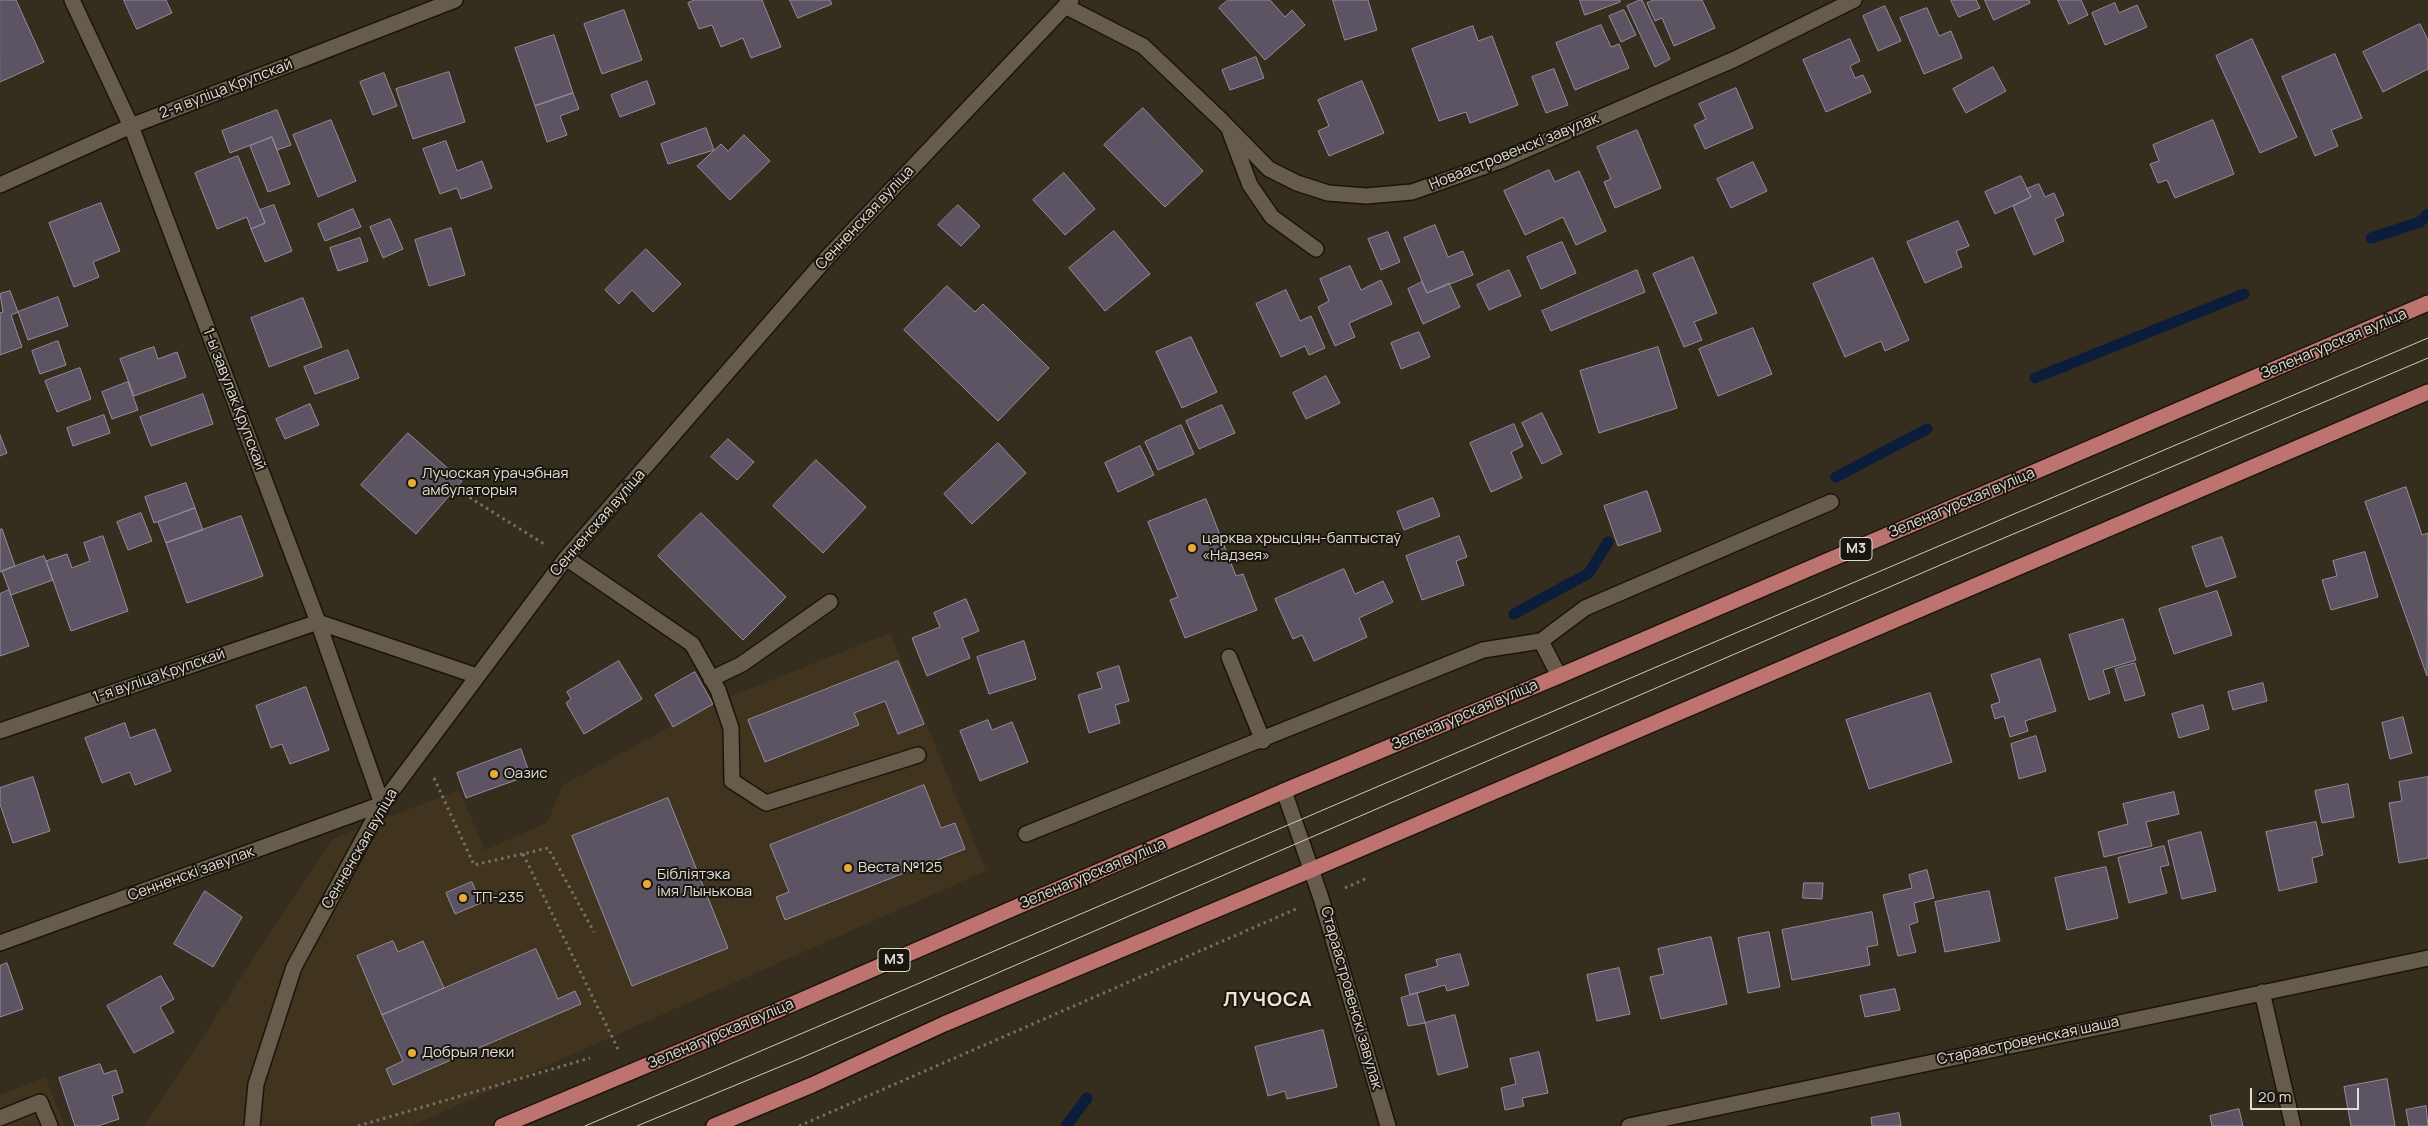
<!DOCTYPE html>
<html>
<head>
<meta charset="utf-8">
<style>
	body { margin:0 }
	#map { position:relative; width:2428px; height:1126px; overflow:hidden; background:#352d1e; font-family:Manrope,sans-serif }
	canvas { display:block }
	.scale { position:absolute; left:2250px; top:1088px; width:109px; height:22px; box-sizing:border-box; border:2px solid #e1dcd2; border-top:0; padding-left:6px; font-size:15px; line-height:18px; white-space:nowrap; color:#e1dcd2; -webkit-text-stroke:4px #19150f; paint-order:stroke }
</style>
</head>
<body>
<div id="map">
<canvas width="2428" height="1126"></canvas>
<div class="scale">20 m</div>
</div>
<script>
const g = document.querySelector('canvas').getContext('2d');
g.lineJoin = 'round';
function fill(path, color) { g.fillStyle = color; g.fill(path, 'evenodd'); }
function trace(path, color, width, dash) { g.strokeStyle = color; g.lineWidth = width; g.lineCap = dash ? 'butt' : 'round'; g.setLineDash(dash || []); g.stroke(path); }
function drawText(font, color, halo, rows, align = 'center') {
  g.font = font + ' Manrope,sans-serif'; g.lineWidth = 4; g.setLineDash([]); g.textBaseline = 'middle'; g.strokeStyle = halo; g.fillStyle = color; for (const [text, x, y, turn = 0] of rows) {
    g.save(); g.translate(x, y); g.rotate((+turn || 0) * Math.PI / 180); g.textAlign = isNaN(turn) ? turn : align; if (halo) g.strokeText(text, 0, 0); g.fillText(text, 0, 0); g.restore();
  }
}
const built = new Path2D(`
	M890 633 986 871 411 1126H144L332 839 459 790 485 850 547 823 563 785 712 704Z
	M45 1077 65 1126H0V1095Z`);
const stream = new Path2D(`
	M2371 238 2420 222 2428 214
	M2035 378 2244 294
	M1836 477 1927 429
	M1514 614 1589 573 1608 542
	M1066 1126 1087 1098`);
const building = new Path2D(`
	M0 0H16L44 62 0 82Z
	M124 0H166L172 13 137 29Z
	M695 0H762L781 47 751 58 743 38 721 47 712 25 699 29 688 3Z
	M790 0H830L832 4 798 18Z
	M1228 0H1270L1285 17 1292 10 1305 25 1265 60 1219 8Z
	M1333 0H1368L1377 30 1345 40Z
	M1580 0H1620V2L1585 15Z
	M1640 0H1642L1670 59 1655 67 1627 6Z
	M1654 0H1702L1715 28 1674 46 1662 18 1655 21 1647 3Z
	M1951 0H1976L1980 8 1959 17Z
	M1985 0H2029L2030 3 1994 20Z
	M2058 0H2081L2088 15 2069 24Z
	M2115 3 2119 13 2137 5 2147 27 2105 45 2092 13Z
	M1885 6 1901 41 1878 51 1863 16Z
	M1927 8 1939 36 1951 31 1962 58 1924 74 1900 18Z
	M624 10 642 60 602 74 584 24Z
	M1624 10 1636 35 1621 42 1609 16Z
	M2420 24 2428 40V69L2383 92 2363 52Z
	M1601 25 1611 47 1619 44 1629 68 1575 90 1556 43Z
	M1473 26 1478 41 1492 36 1518 105 1470 123 1466 112 1439 121 1412 49Z
	M554 35 573 93 535 106 515 48Z
	M1850 39 1860 61 1850 66 1855 78 1863 75 1871 92 1826 112 1803 60Z
	M2252 39 2297 137 2260 153 2216 56Z
	M2335 54 2362 118 2331 130 2338 146 2315 156 2282 77Z
	M1256 57 1264 78 1230 90 1222 70Z
	M1993 67 2006 91 1966 113 1953 89Z
	M1554 69 1568 105 1546 113 1532 77Z
	M449 72 465 122 413 139 396 89Z
	M384 73 397 106 373 115 360 82Z
	M647 81 655 104 620 117 611 95Z
	M1362 81 1384 133 1329 156 1318 131 1329 126 1318 100Z
	M1736 88 1753 128 1705 149 1694 125 1706 119 1699 104Z
	M573 93 579 109 560 116 567 135 547 142 535 106Z
	M1143 108 1203 171 1165 207 1104 145Z
	M277 110 291 145 277 150 272 137 230 153 222 131Z
	M331 120 356 181 318 197 293 135Z
	M2213 120 2234 174 2175 198 2167 180 2158 183 2150 164 2159 161 2153 145Z
	M706 128 714 150 668 164 661 144Z
	M1637 130 1661 188 1615 208 1604 182 1611 179 1597 147Z
	M744 135 770 161 730 200 697 166 721 144 728 151Z
	M272 137 290 184 268 192 250 146Z
	M446 141 457 171 482 161 492 188 461 199 457 188 440 194 423 149Z
	M238 156 265 223 251 229 247 217 217 229 195 173Z
	M1753 162 1767 191 1731 208 1717 179Z
	M1549 170 1555 182 1579 171 1606 231 1576 245 1563 217 1525 235 1504 191Z
	M1064 173 1095 209 1065 235 1033 200Z
	M2021 176 2031 197 1995 214 1985 192Z
	M2039 184 2045 197 2054 193 2064 215 2055 219 2064 241 2034 255 2013 206 2031 197 2027 189Z
	M101 203 120 251 93 262 99 277 74 287 49 223Z
	M274 205 292 251 265 262 251 229 265 223 260 210Z
	M958 205 980 226 961 246 938 225Z
	M353 209 361 227 325 241 318 224Z
	M390 219 403 249 383 258 370 227Z
	M1958 221 1969 246 1956 251 1962 267 1925 283 1907 242Z
	M1435 225 1448 257 1463 251 1473 275 1427 293 1404 238Z
	M451 228 465 275 429 286 415 240Z
	M1114 231 1150 274 1105 311 1069 268Z
	M1388 232 1400 262 1381 270 1368 239Z
	M360 238 368 261 338 271 330 248Z
	M1562 242 1576 273 1541 289 1527 257Z
	M646 249 681 284 653 312 632 290 619 304 605 290Z
	M1693 257 1717 313 1694 322 1702 340 1684 347 1653 274Z
	M1873 258 1909 340 1885 351 1881 341 1845 357 1813 284Z
	M1350 266 1361 290 1381 280 1392 304 1349 323 1355 337 1335 346 1318 307 1329 301 1320 279Z
	M1509 270 1521 296 1489 310 1477 285Z
	M1637 270 1645 292 1551 331 1542 311Z
	M1422 282 1427 293 1449 283 1460 307 1423 324 1408 289Z
	M947 286 975 312 983 304 1049 368 998 421 904 330Z
	M1286 290 1300 321 1311 316 1325 348 1309 355 1305 346 1281 357 1256 304Z
	M10 291 18 312 11 315 22 347 0 355V313L3 312 0 294Z
	M58 297 68 326 28 340 18 312Z
	M303 298 322 347 269 367 251 318Z
	M1753 328 1772 374 1718 396 1699 349Z
	M1419 332 1430 357 1401 369 1391 343Z
	M1191 337 1217 392 1182 408 1156 352Z
	M58 341 66 365 40 374 32 351Z
	M154 347 158 359 177 352 186 377 134 396 120 359Z
	M1658 347 1677 408 1599 433 1580 371Z
	M348 350 359 378 315 394 304 367Z
	M80 368 91 399 57 412 45 381Z
	M1326 376 1340 403 1306 419 1293 393Z
	M128 382 138 410 112 419 102 392Z
	M203 394 213 424 151 446 140 417Z
	M310 404 319 425 285 439 276 419Z
	M1222 405 1235 433 1199 449 1186 421Z
	M1542 413 1562 454 1542 464 1522 423Z
	M104 415 110 433 73 446 67 428Z
	M1514 424 1523 446 1511 452 1522 478 1491 492 1470 443Z
	M1181 425 1194 454 1158 470 1145 442Z
	M408 433 462 481 416 534 361 485Z
	M0 435 7 453 0 456Z
	M728 439 754 462 737 480 711 457Z
	M998 443 1026 473 972 524 944 494Z
	M1140 446 1154 475 1118 492 1105 463Z
	M816 460 866 507 823 553 773 506Z
	M186 483 195 508 154 523 145 497Z
	M2406 487 2422 535 2428 533 2427 676 2365 502Z
	M1647 491 1661 531 1618 546 1604 506Z
	M1433 498 1440 516 1404 530 1397 512Z
	M1206 499 1236 576 1243 574 1257 610 1185 638 1170 600 1178 597 1148 522Z
	M195 508 203 530 166 543 158 522Z
	M141 513 152 541 128 550 117 522Z
	M701 513 786 597 743 640 658 556Z
	M241 516 263 576 187 603 166 543Z
	M2 529 15 566 0 572V530Z
	M103 536 128 611 71 631 46 561 67 554 72 568 90 561 84 543Z
	M1459 536 1467 557 1456 561 1464 585 1422 600 1406 556Z
	M2222 537 2236 577 2206 587 2192 547Z
	M2365 552 2378 597 2331 610 2322 580 2337 576 2333 561Z
	M44 556 53 580 11 595 2 571Z
	M1344 569 1355 594 1383 581 1393 602 1359 618 1367 637 1314 661 1302 635 1293 639 1275 599Z
	M9 590 29 646 0 656V594Z
	M2217 591 2232 635 2174 654 2159 609Z
	M966 599 979 631 962 638 970 658 927 676 912 638 940 627 934 613Z
	M2123 619 2136 660 2103 670 2110 693 2089 700 2069 635Z
	M1024 641 1036 679 989 694 977 657Z
	M2040 659 2056 711 2025 721 2028 731 2010 737 2004 716 1995 719 1991 705 2000 702 1991 675Z
	M619 661 642 699 584 734 566 703 571 699 567 692Z
	M898 661 924 724 898 734 885 701 854 713 859 725 765 762 748 720Z
	M2135 663 2145 695 2125 701 2115 669Z
	M1119 666 1129 701 1115 705 1120 723 1089 733 1078 695 1102 688 1097 673Z
	M695 672 713 704 673 727 655 695Z
	M2263 683 2267 701 2233 710 2228 692Z
	M306 687 329 750 290 764 282 744 271 748 256 706Z
	M1930 693 1952 762 1869 789 1846 720Z
	M2203 705 2209 729 2179 738 2172 714Z
	M2403 717 2412 753 2390 759 2382 723Z
	M988 720 992 730 1012 722 1028 762 980 781 960 731Z
	M125 723 130 738 155 729 171 771 135 785 130 772 102 783 85 738Z
	M2036 736 2046 771 2019 779 2011 744Z
	M521 749 530 775 466 798 457 773Z
	M33 777 50 831 13 843 0 804V788Z
	M2428 777V858L2399 863 2389 803 2402 801 2399 782Z
	M2348 784 2354 817 2322 823 2315 791Z
	M924 785 941 828 955 823 965 849 785 920 776 897 789 892 770 845Z
	M2174 792 2179 814 2146 822 2152 846 2104 857 2098 832 2128 824 2123 804Z
	M668 798 728 948 632 986 572 836Z
	M2316 822 2323 855 2312 858 2317 882 2279 891 2266 832Z
	M2201 832 2216 891 2182 899 2168 841Z
	M2164 846 2169 865 2160 867 2167 893 2129 903 2118 858Z
	M2106 867 2118 918 2067 930 2055 878Z
	M1927 870 1934 898 1914 903 1918 922 1909 925 1916 952 1898 956 1883 895 1912 888 1909 875Z
	M472 882 481 903 455 914 446 893Z
	M1804 883H1823L1822 899 1803 898Z
	M205 891 242 917 213 967 174 944Z
	M1989 891 2000 941 1945 952 1935 902Z
	M1872 912 1878 945 1867 947 1870 965 1792 980 1782 930Z
	M1769 932 1780 987 1748 993 1738 938Z
	M1711 937 1727 1004 1661 1019 1650 977 1664 974 1658 949Z
	M393 941 398 952 423 941 444 988 382 1015 357 956Z
	M536 949 558 999 575 991 581 1004 393 1085 386 1069 403 1061 382 1015Z
	M1460 954 1469 985 1447 991 1445 985 1410 995 1405 975 1438 966 1436 960Z
	M7 963 23 1009 0 1017V966Z
	M1619 968 1630 1014 1597 1021 1587 975Z
	M161 976 174 999 160 1007 174 1032 134 1053 107 1006Z
	M1895 989 1900 1010 1865 1017 1860 996Z
	M1417 993 1425 1023 1408 1026 1401 998Z
	M1455 1015 1468 1067 1438 1075 1425 1023Z
	M1323 1030 1337 1087 1287 1099 1285 1091 1268 1096 1255 1047Z
	M1539 1052 1548 1093 1522 1098 1524 1106 1505 1110 1501 1088 1516 1084 1510 1059Z
	M100 1064 104 1074 116 1070 123 1092 112 1096 119 1119 98 1126H75L59 1078Z
	M2387 1079 2395 1126H2351L2344 1087Z
	M2426 1106 2428 1126H2409L2406 1110Z
	M2239 1109 2243 1126H2212L2210 1116Z
	M1899 1113 1901 1126H1872L1871 1118Z`);
const path = new Path2D(`
	M464 494 544 544
	M434 778 474 865 548 848 594 932
	M523 854 618 1049
	M1345 888 1367 878
	M358 1126 590 1058
	M799 1126 1296 909`);
const minor = new Path2D(`
	M1065 6 1143 46 1219 118 1269 169 1297 183 1328 193 1366 196 1412 192 1500 161 1735 59 1854 0
	M1230 132 1250 185 1272 217 1316 249
	M0 185 131 126 455 0
	M566 558 692 644 718 690 731 728 732 781 766 803 918 755
	M1541 641 1559 676
	M1229 657 1263 741
	M711 679 742 664 830 602
	M0 731 318 622 477 676
	M1284 791 1321 898 1388 1126
	M1026 834 1483 650 1541 641 1585 608 1831 502
	M0 943 382 804 318 622 131 126 72 0
	M2262 992 2293 1126
	M0 1118 40 1102 50 1126
	M252 1126 256 1084 294 967 382 804 566 558 824 261 1071 0
	M1629 1126 2428 958`);
const major = new Path2D(`
	M502 1126 781 1009 1284 791 1559 676 2428 303
	M714 1126 812 1085 944 1024 1311 870 2428 392`);
const tram = new Path2D(`
	M585 1126C1200 864 1813 598 2428 338
	M637 1126 801 1058 1945 563 2428 358`);
const markers = [
	[412,483,5,"#eaaa39"],
	[1192,548,5,"#eaaa39"],
	[494,774,5,"#eaaa39"],
	[848,868,5,"#eaaa39"],
	[647,884,5,"#eaaa39"],
	[463,898,5,"#eaaa39"],
	[412,1053,5,"#eaaa39"]
];
const shields = [
	[1856,549,32],
	[894,960,32]
];
const shieldNames = [
	["М3",1856,549],
	["М3",894,960]
];
const streetNames = [
	["2-я вуліца Крупскай",226,89,-21],
	["Новаастровенскі завулак",1514,152,-22],
	["Сенненская вуліца",865,218,-47],
	["Зеленагурская вуліца",2334,344,-23],
	["1-ы завулак Крупскай",234,399,69],
	["Зеленагурская вуліца",1962,503,-23],
	["Сенненская вуліца",598,523,-49],
	["1-я вуліца Крупскай",159,676,-19],
	["Зеленагурская вуліца",1465,715,-23],
	["Сенненская вуліца",360,849,-60],
	["Сенненскі завулак",191,874,-20],
	["Зеленагурская вуліца",1093,874,-23],
	["Стараастровенскі завулак",1351,998,74],
	["Зеленагурская вуліца",721,1034,-23],
	["Стараастровенская шаша",2028,1041,-12]
];
const poiNames = [
	["Лучоская ўрачэбная",422,474],
	["амбулаторыя",422,491],
	["царква хрысціян-баптыстаў",1202,539],
	["«Надзея»",1202,556],
	["Оазис",504,774],
	["Веста №125",858,868],
	["Бібліятэка",657,875],
	["імя Лынькова",657,892],
	["ТП-235",473,898],
	["Добрыя леки",422,1053]
];
const districtNames = [
	["ЛУЧОСА",1268,1000]
];
fill(built, '#40341f');
trace(stream, '#0c1c3b', 11);
fill(building, '#5c5363');
trace(building, '#968c9e', 1);
trace(minor, '#1c1507', 18);
trace(major, '#1c1507', 18);
trace(path, '#777063', 3, [2.5, 4]);
trace(minor, '#655c4b', 15);
trace(major, '#bd7471', 15);
trace(tram, '#cfcabf', 1);
for (const [x, y, r, color] of markers) { const dot = new Path2D(); dot.arc(x, y, r, 0, 2 * Math.PI); g.fillStyle = color; g.fill(dot); trace(dot, '#19150f', 2); }
for (const [x, y, w] of shields) { const box = new Path2D(); box.roundRect(x - w / 2, y - 11.5, w, 23, 4); g.fillStyle = '#19150f'; g.fill(box); trace(box, '#e1dcd2', 1); }
drawText('bold 14px', '#e1dcd2', null, shieldNames);
drawText('15px', '#e1dcd2', '#19150f', streetNames);
drawText('15px', '#e1dcd2', '#19150f', poiNames, 'left');
g.letterSpacing = '1px';
drawText('bold 20px', '#eee3d0', '#19150f', districtNames);
g.letterSpacing = '0px';
</script>
</body>
</html>
